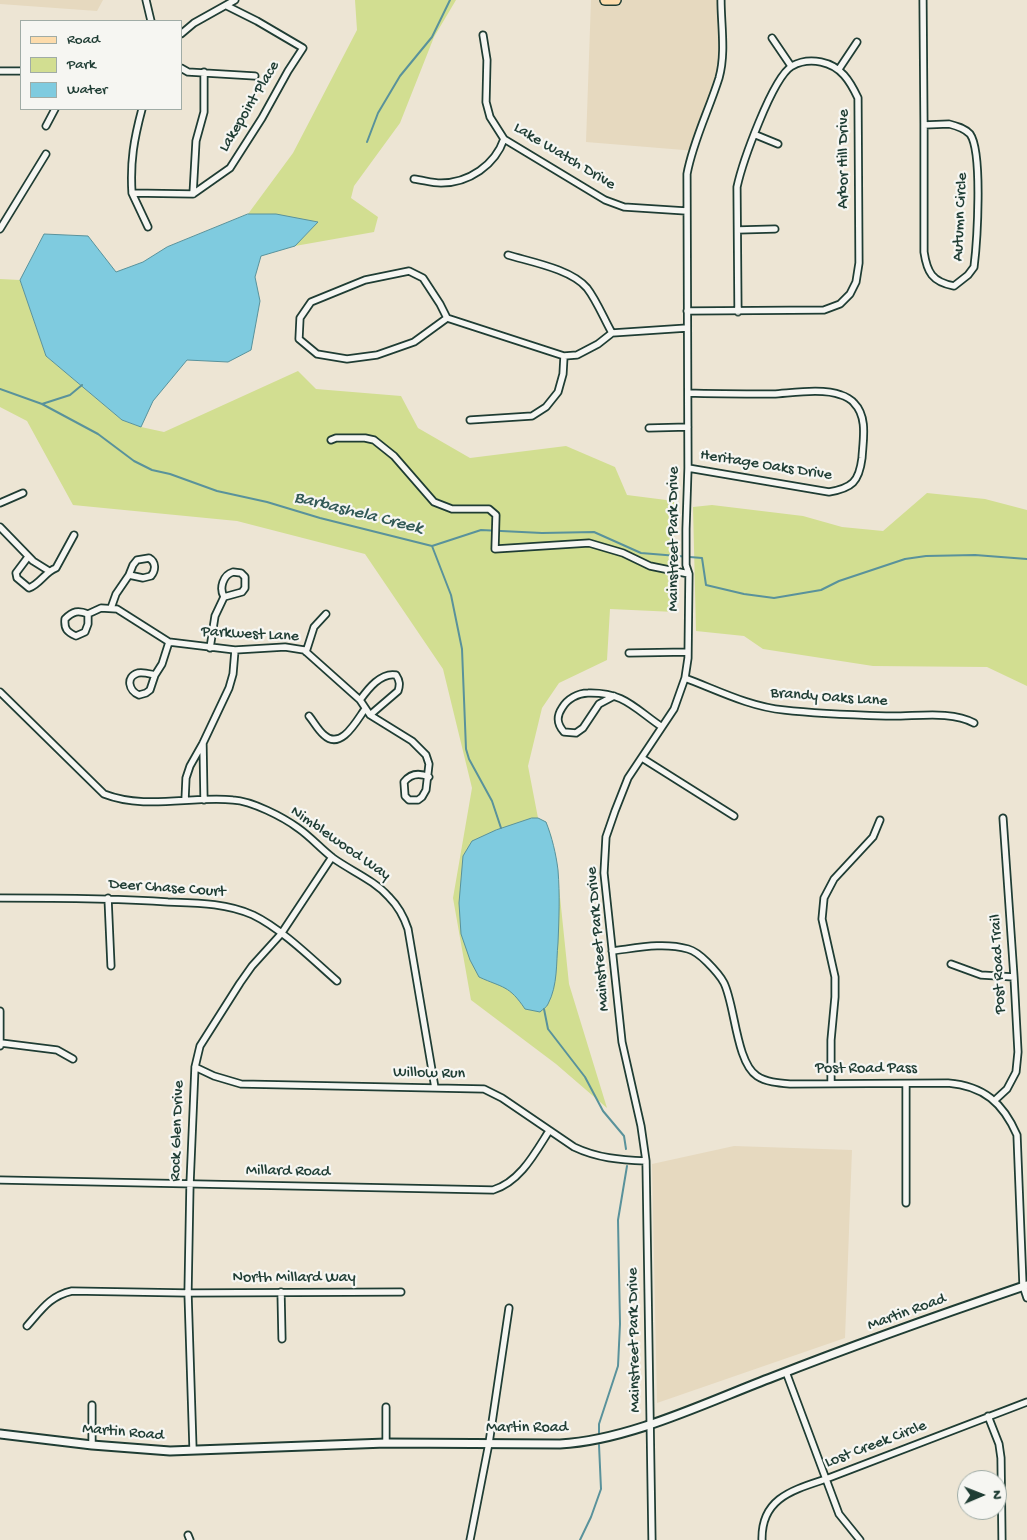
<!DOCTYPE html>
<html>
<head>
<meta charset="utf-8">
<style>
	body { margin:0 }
	#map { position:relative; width:1027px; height:1540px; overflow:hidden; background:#ede5d4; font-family:"Gochi Hand",sans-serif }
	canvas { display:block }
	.legend { position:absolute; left:20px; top:20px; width:162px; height:90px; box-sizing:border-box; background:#f6f6f2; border:1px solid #a0aca6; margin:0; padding:6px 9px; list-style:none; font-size:15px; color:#1f3d34 }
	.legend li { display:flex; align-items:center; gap:10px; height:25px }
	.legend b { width:25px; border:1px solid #a0aca6 }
	.north { position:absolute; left:957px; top:1470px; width:50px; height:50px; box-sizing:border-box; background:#f6f6f2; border:1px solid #a0aca6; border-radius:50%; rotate:89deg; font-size:14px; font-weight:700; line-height:20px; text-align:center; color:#1f3d34 }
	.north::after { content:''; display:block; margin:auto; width:18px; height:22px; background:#1f3d34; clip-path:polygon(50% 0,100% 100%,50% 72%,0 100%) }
</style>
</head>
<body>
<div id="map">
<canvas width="1027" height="1540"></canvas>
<ul class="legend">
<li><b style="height:6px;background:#fddcac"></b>Road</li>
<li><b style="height:14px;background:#d2de91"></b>Park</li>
<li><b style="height:14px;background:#7fcbdf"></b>Water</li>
</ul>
<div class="north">N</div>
</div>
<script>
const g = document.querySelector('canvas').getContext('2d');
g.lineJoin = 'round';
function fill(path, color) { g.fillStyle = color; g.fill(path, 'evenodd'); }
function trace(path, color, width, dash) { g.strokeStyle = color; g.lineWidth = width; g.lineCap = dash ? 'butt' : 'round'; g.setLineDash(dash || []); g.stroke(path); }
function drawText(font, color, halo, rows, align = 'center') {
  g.font = font + ' "Gochi Hand",sans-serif'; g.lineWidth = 4.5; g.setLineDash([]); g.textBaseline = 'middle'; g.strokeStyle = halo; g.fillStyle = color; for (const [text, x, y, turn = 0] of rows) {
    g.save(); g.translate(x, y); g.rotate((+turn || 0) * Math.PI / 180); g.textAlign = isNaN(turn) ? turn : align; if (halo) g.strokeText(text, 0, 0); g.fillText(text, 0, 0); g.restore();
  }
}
const built = new Path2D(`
	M0 0H103L97 11 0 4Z
	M591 0H721L717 79 696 151 586 142Z
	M734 1146 852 1150 845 1338 657 1403 652 1164Z`);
const green = new Path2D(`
	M355 0H456L434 37 400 123 354 186 351 198 378 217 374 232 295 246 318 222 248 214 293 153 357 30Z
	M0 279 20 280 46 356 122 420 141 427 164 432 298 371 316 389 401 396 418 428 470 458 566 446 615 467 627 495 674 501 675 612 610 609 607 660 559 683 542 708 528 766 538 818 546 822 551 835 557 868 569 984 607 1108 556 1064 471 1000 453 898 472 788 443 669 365 554 237 521 73 505 27 421 0 407Z
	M927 493 985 499 1027 510V686L987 667 873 666 763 649 744 636 696 631 693 507 712 505 803 516 842 527 883 531Z`);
const water = new Path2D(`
	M248 214H276L318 222 295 246 261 256 255 277 260 301 251 350 228 362 187 360 153 401 141 427 122 420 46 356 20 280 44 234 88 236 116 272 143 262 167 247Z
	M532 818H538L546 822C552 837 556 854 558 870 560 895 559 919 558 943 556 963 558 985 548 1004 547 1007 543 1009 540 1012L525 1009C509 985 503 988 479 977L470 960 461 934 459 903 463 856 472 841 496 830Z`);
const stream = new Path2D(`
	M367 142 378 113 400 76 432 37 450 0
	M0 389 42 404 98 434 134 461 152 470 170 474 217 491 267 502 320 518 432 546 481 530 542 533 594 532 641 553 702 558 706 585 744 594 774 598 821 590 839 581 905 559 926 556 975 555 1027 559
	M42 404 70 395 82 385
	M432 546 451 595 462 649 466 749 469 759 492 801 501 828
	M544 1009 548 1029 585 1077 603 1111 624 1136 626 1149
	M599 1433V1424L618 1366 620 1324 618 1220 627 1166
	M580 1540 591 1517 601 1489 599 1445`);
const minor = new Path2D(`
	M146 0 151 21
	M923 0 924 125
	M181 34 194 23 235 0
	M483 35 487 60 486 102 490 117 504 139 605 200 624 207 686 211
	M772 38 791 66
	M181 68 188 72 255 76
	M839 69 857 42
	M0 71H21
	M142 109C134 139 130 161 132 193L193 194 230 168 262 118 288 71 303 48 257 21 227 6
	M949 124C957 126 964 128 970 134 983 152 977 243 974 267L968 275 954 286C932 282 927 272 924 252V125Z
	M46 126 55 109
	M756 135 778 144
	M414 179C423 180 432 183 441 183 469 183 495 165 504 139
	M132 193 148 227
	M193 194 196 141 204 112V72
	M0 229 46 154
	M738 230 775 229
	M508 255C531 262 571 269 587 288 597 301 604 319 612 333
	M409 271 423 278 440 304 447 318 414 342 377 355 347 359 317 354 299 339 300 318 311 302 365 280Z
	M687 311 824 310 840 304 850 294 856 282 859 263 858 98C850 81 841 66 821 62 811 60 801 61 792 66 772 78 742 164 737 187L738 312
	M447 318 564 356 577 355 598 344 612 333 687 328
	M470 420 532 416 546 407 558 392 563 374 564 356
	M649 428 688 427
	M331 440 336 438H365L374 440 394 456 434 502 452 509H489L496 515 495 549 589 543 623 553 650 566 689 574
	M688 468 829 492C852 488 859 482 862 458 863 440 868 417 854 403 852 400 845 396 841 395 823 388 792 393 773 394 744 394 716 394 688 393
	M0 503 23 493
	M0 527 33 561 49 571
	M28 557 16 573 17 578 29 588C40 584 45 572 56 568L74 535
	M111 608 116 594 129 575 143 578 151 576C156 570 156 562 149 558L137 560 133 565 129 575
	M88 614V624L85 632 76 636C67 632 64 629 65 619 73 611 78 610 88 614L101 608 117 609 169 642 235 650 285 647 304 650 360 700 370 715 412 741 426 755 429 764 426 790 422 797 418 800H409L405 796 404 782C411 773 420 773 429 777
	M210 648 215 616 224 597 242 592 245 588V577L241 573 233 572C223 575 219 588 224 597
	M306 652 314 627 326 614
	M629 653 688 652
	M155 675C150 674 144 672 138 673 125 677 129 691 139 695L146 693 150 690 155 675 162 664 169 642
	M685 678C717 690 750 707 784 710 818 714 853 715 887 716 914 717 951 710 974 723
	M0 692 104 794C145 810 190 796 233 800 252 801 283 817 298 828 311 837 321 849 333 858 351 871 374 880 389 897 398 906 404 917 408 929L435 1088
	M614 696 599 704 583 728 576 733 564 732C557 724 556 717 562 708 567 699 578 693 588 693 624 692 634 708 662 727
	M360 700C368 689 381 672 396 675 400 681 400 685 398 691L370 715
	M309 716C314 722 318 730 324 735 341 751 357 720 365 709
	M203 743 204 800
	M642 758 734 816
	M185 800 186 778 190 766 203 743 229 688 233 674 235 650
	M0 898C56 898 112 898 168 902 197 903 226 903 253 915 282 929 313 960 337 981
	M108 898 111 966
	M612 951C637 948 663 942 688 949 695 951 702 957 707 962 713 968 720 975 724 983 735 1005 736 1062 757 1076 766 1082 778 1083 790 1084L948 1083C984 1086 1003 1103 1017 1135L1023 1286 1027 1298
	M951 964 981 975 1014 977
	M0 1011V1046
	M1 1043 57 1050 73 1059
	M195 1067 214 1076 241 1084 484 1089 502 1098 574 1147C597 1158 620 1160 646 1161
	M831 1083V1040L835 997V977L822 919 824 898 834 879 873 837 880 820
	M906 1084V1203
	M994 1101 1007 1089 1016 1072 1018 1052 1014 977 1003 818
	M0 1180 493 1190C520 1182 535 1153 549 1131
	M281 1292 282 1339
	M27 1326C42 1309 50 1296 72 1291L188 1293 401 1292
	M786 1372 839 1514 860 1540
	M988 1416 999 1444 1001 1458 1002 1540
	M386 1443V1407
	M92 1445V1405
	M193 1449 188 1293 190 1184 195 1067 200 1046 240 983 252 966 281 934 332 857
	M188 1535 190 1540
	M470 1540 489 1443 509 1308
	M652 1540 646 1161 641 1126 622 1042 604 873 606 837 615 811 628 778 674 709 685 678 688 658 689 574 686 565V529L688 468 687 174C693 141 709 110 719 78 726 53 721 25 721 0
	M762 1540C761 1498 793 1490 826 1479L1027 1402`);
const tertiary = new Path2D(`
	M0 1434 92 1445 170 1451 386 1443 560 1444C630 1440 707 1402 773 1377 857 1344 942 1314 1027 1285`);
const primary = new Path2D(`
	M605 0H616`);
const streetNames = [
	["Lakepoint Place",250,107,-59],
	["Lake Watch Drive",564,157,31],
	["Arbor Hill Drive",845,159,-90],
	["Autumn Circle",961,217,-87],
	["Heritage Oaks Drive",766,466,9],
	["Mainstreet Park Drive",675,539,-90],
	["Parkwest Lane",250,635,3],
	["Brandy Oaks Lane",829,698,4],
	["Nimblewood Way",340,844,35],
	["Deer Chase Court",167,889,4],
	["Mainstreet Park Drive",599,939,-95],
	["Post Road Trail",999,964,-93],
	["Post Road Pass",866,1070],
	["Willow Run",429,1074,1],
	["Rock Glen Drive",178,1131,-88],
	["Millard Road",288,1172,1],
	["North Millard Way",294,1279],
	["Martin Road",907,1313,-20],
	["Mainstreet Park Drive",635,1340,-91],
	["Martin Road",527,1429],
	["Martin Road",123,1433,5],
	["Lost Creek Circle",876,1445,-21]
];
const waterNames = [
	["Barbashela Creek",358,514,14]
];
fill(built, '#e6d9bf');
fill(green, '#d2de91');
fill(water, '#7fcbdf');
trace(water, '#59929b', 1);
trace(stream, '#59929b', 2);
trace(minor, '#1f3d34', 9);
trace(tertiary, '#1f3d34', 11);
trace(primary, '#1f3d34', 12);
trace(minor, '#f6f6f2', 5.5);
trace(tertiary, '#f6f6f2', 7);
trace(primary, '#fddcac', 9);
drawText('16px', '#1f3d34', '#f6f6f2', streetNames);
drawText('italic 18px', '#325956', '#f6f6f2', waterNames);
</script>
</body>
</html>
